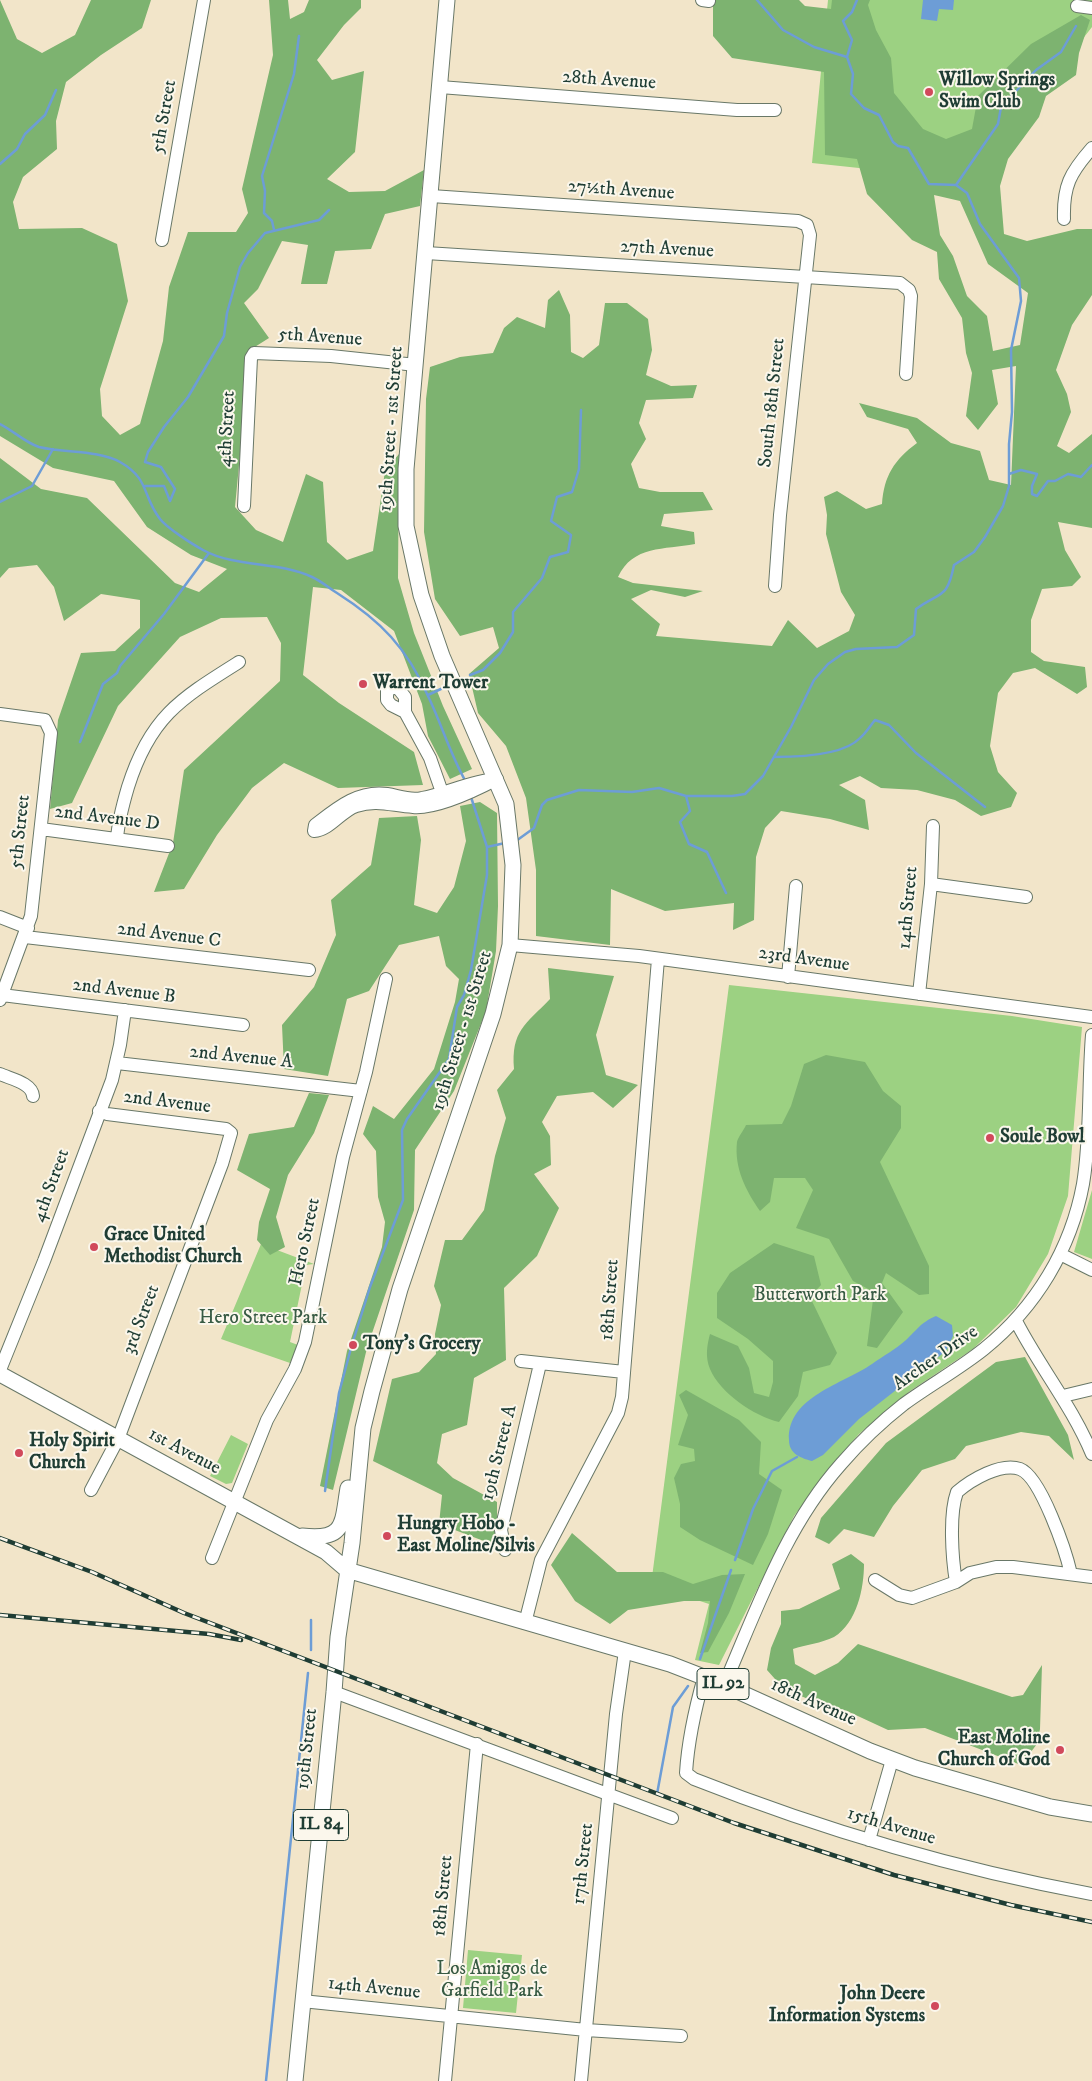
<!DOCTYPE html>
<html>
<head>
<meta charset="utf-8">
<style>
	body { margin:0 }
	canvas { display:block; background:#f2e5c9 }
</style>
</head>
<body>
<canvas width="1092" height="2081"></canvas>
<script>
const g = document.querySelector('canvas').getContext('2d');
g.lineJoin = 'round';
function fill(path, color) { g.fillStyle = color; g.fill(path, 'evenodd'); }
function trace(path, color, width, dash) { g.strokeStyle = color; g.lineWidth = width; g.lineCap = dash ? 'butt' : 'round'; g.setLineDash(dash || []); g.stroke(path); }
function drawText(font, color, halo, rows, align = 'center') {
  g.font = font + ' "IM FELL DW Pica",serif'; g.lineWidth = 4; g.setLineDash([]); g.textBaseline = 'middle'; g.strokeStyle = halo; g.fillStyle = color; for (const [text, x, y, turn = 0] of rows) {
    g.save(); g.translate(x, y); g.rotate((+turn || 0) * Math.PI / 180); g.textAlign = isNaN(turn) ? turn : align; if (halo) g.strokeText(text, 0, 0); g.fillText(text, 0, 0); g.restore();
  }
}
const green = new Path2D(`
	M828 0H1092V27L972 180 812 163Z
	M729 985 1012 1016 1082 1027 1068 1196 1048 1254 1016 1307 973 1349 910 1391 859 1434 839 1457 794 1516 719 1665 695 1660 709 1604 651 1585Z
	M1092 1190V1259L1074 1252Z
	M261 1244 314 1264 306 1265 290 1342 298 1345 290 1363 221 1339Z
	M231 1435 248 1444 232 1483 226 1484 210 1476Z
	M468 1950 522 1955 516 2013 463 2008Z`);
const forest = new Path2D(`
	M0 0 17 39 42 53 75 35 91 0H151L142 28 101 55 66 82 56 121 57 149 23 177 13 202 19 229 82 228 117 244 128 301 100 389 102 416 120 435 140 424 163 341 169 287 188 232H236L248 213 242 189 273 55 269 0H288L290 19 304 12 309 0H361V8L344 25 317 60 332 80 364 71 355 152 327 179 349 192 385 191 424 170 420 206 385 214 371 249 335 251 327 284H301L308 245 282 241 258 289 244 303 269 338 250 350 235 507 256 530 283 542 306 474 323 482 327 542 347 560 373 551 385 471 399 454 398 578 414 633 443 706 472 769 450 779 428 736 422 704 394 631 341 590 313 587 303 675 339 703 414 752 423 785 338 788 284 763 252 788 217 835 184 889 154 892 173 843 184 770 280 681 281 643 267 617 221 618 180 637 118 706 72 803 50 809 58 720 81 653 115 651 140 628V600L101 594 64 621 54 587 37 565 9 568 0 578V458L41 489 87 498 175 583 199 592 227 569 191 555 147 527 114 481 53 468 0 436Z
	M713 0H799L805 6 831 9 832 0H870L868 5 876 30 891 58 894 93 923 129 946 139 972 129 978 96 1031 44 1081 15 1090 20 1079 53 1076 75 1046 96 1039 117 1008 159 1000 186 1004 234 1027 241 1077 229H1092V295L1072 325 1056 370 1067 394 1071 412 1057 446 1069 453 1092 434V528L1058 522 1065 550 1081 577 1072 586 1042 589 1031 620V652L1044 661 1085 667 1087 687 1077 694 1035 668 1013 673 998 693 990 746 998 772 1017 793 1011 807 981 816 955 800 917 790 881 788 860 776 839 785 865 800 869 830 830 819 781 811 765 828 756 857 754 920 733 930 734 903 665 911 611 889 610 945 536 936V870L526 798 506 746 478 713 469 674 499 648 493 627 460 636 435 599 424 532 426 399 430 367 460 357 493 353 504 328 517 317 545 328 548 300 559 290 570 315 571 352 583 358 599 345 605 303H627L648 319 652 350 646 375 671 386 697 385 693 398 646 400 639 423 646 439 631 464 639 488 660 492H703L713 510 664 514 661 526 694 532 695 544C664 550 633 545 618 577L633 583 703 591 685 597 651 590 631 599 660 624 656 636 772 646 788 620 817 648 849 631 855 615 841 592 826 534 827 515 824 497 837 491 866 509 882 504C884 476 894 460 917 443L908 429 867 417 859 403 917 418 951 443 980 451 989 480 1011 485 1016 366 992 370 998 404 978 430 966 416 972 373 966 353 962 318 939 279 937 252 912 240 867 194 857 159 825 155 824 72 732 58 713 36ZM934 195 960 201 988 264 1028 293 1020 345 993 351 987 316 967 296 953 256 940 235Z
	M480 802 497 813 498 906 496 951 486 1011 454 1091 415 1150 414 1210 367 1348 333 1490 320 1486 347 1351 382 1247 385 1222 378 1197 376 1151 363 1134 373 1106 394 1119 434 1069 455 1002 459 979 446 966 439 936 399 945 369 991 347 999 328 1076 284 1069 282 1025 314 987 336 935 331 900 371 865 379 818 417 816 421 840 414 905 437 913 454 887 466 841 460 806Z
	M548 968 614 976 596 1035 606 1075 638 1085 613 1108 593 1092 557 1096 542 1122 550 1136 551 1165 534 1174 559 1208 537 1256 504 1288 506 1360 474 1378 467 1425 442 1434 437 1463 453 1478 497 1502V1546L439 1524 442 1495 373 1461 392 1379 419 1372 436 1354 435 1334 441 1305 434 1286 445 1240H462L484 1210 495 1156 506 1118 497 1090 514 1069C511 1031 525 1025 550 999Z
	M826 1055 865 1062 883 1091 901 1106V1128L880 1162 929 1266V1294L919 1295 886 1273 882 1283 903 1312 877 1348 867 1346 874 1292 853 1281 829 1239 796 1228 813 1190 805 1178H774L770 1202 760 1211C746 1191 734 1168 737 1142 738 1137 744 1130 746 1125L782 1124 791 1106 804 1064Z
	M309 1093 329 1095 314 1133 288 1175 276 1217 285 1247 270 1255 257 1240 259 1222 270 1189 237 1170 249 1134 294 1127Z
	M774 1243 814 1256 821 1285 810 1297 837 1353 830 1365 803 1372 798 1396 779 1422C754 1416 720 1393 710 1369 705 1357 707 1345 710 1334L738 1346 749 1368 754 1393 769 1397 773 1382V1361L748 1339 717 1318V1293L730 1273Z
	M1025 1357 1068 1435 1074 1460 1049 1436 1021 1432 966 1446 955 1459 922 1470 893 1506 874 1537 844 1529 829 1544 815 1537 821 1518 886 1443 996 1362Z
	M686 1390 739 1420 761 1442 759 1474 782 1490 768 1534 753 1565 700 1540 680 1527V1504L674 1478 681 1464 695 1461 694 1449 678 1445 688 1415 679 1395Z
	M572 1533 617 1572H663L693 1584 722 1575 745 1574 729 1613 708 1652 700 1653 708 1623 710 1601H684L628 1610 610 1624 575 1601 551 1565Z
	M851 1554 864 1564C864 1588 857 1623 834 1637 822 1643 805 1645 793 1649L795 1664 815 1675 838 1663 858 1644 1012 1697 1023 1695 1042 1665 1040 1729 1037 1744 1021 1765 925 1728 888 1730 847 1711 817 1703 783 1688 767 1670 771 1648 781 1624V1611L799 1609 840 1589 832 1564Z`);
const water = new Path2D(`
	M923 0H954L953 10 939 9 937 21 921 19Z
	M936 1316 952 1325 953 1336 946 1351 859 1419 823 1455 812 1461C801 1458 789 1454 789 1440 787 1397 843 1384 872 1364 883 1356 896 1349 906 1340 918 1329 920 1323 936 1316Z`);
const stream = new Path2D(`
	M757 0 783 30 814 47 847 57
	M0 164 17 149 25 134 45 115 56 90
	M956 185 998 124 1001 107 1036 70 1061 52 1076 26
	M274 230 272 221 264 213 265 191 262 176 294 74 299 36
	M0 424C14 431 24 442 39 447 63 453 99 450 120 462 150 479 142 496 160 519 167 528 192 544 203 550 236 568 278 561 312 577 321 581 329 588 337 593 381 621 407 648 428 696 442 725 450 754 466 782
	M1009 474 1021 470 1037 474 1032 486V494L1037 496 1048 481H1055L1068 474 1081 477 1092 465
	M145 486H164L170 501 175 489 161 467 145 462 148 452 164 427 188 397 224 336 227 313 240 267 248 253 265 233 319 220 329 210
	M0 502 32 486 53 449
	M470 675 483 670 500 653 513 632V612L542 578 550 557 568 552 571 535 551 521 557 497 572 492 579 469 581 410
	M428 695 443 688
	M80 742 103 684 117 673 120 666 164 614 209 553
	M774 757C798 757 843 756 860 738 866 733 870 726 875 720L889 725 916 753 985 807
	M686 796 690 811 680 822 689 844 707 852 726 893
	M516 841 534 828 542 805 547 800 579 790 632 792 659 788 686 796H732L745 794 763 776 791 727 814 680 828 664 845 652 856 649 897 647 914 635 916 609C941 591 947 600 954 565L974 552 985 537 1003 506 1009 486V444L1012 412 1011 350 1021 301 1019 278 980 224 967 193 956 185 929 184 908 148 898 146 893 142 879 115 864 108 851 94 853 74 847 57 852 40 843 21 852 12 857 0
	M487 847 505 843
	M325 1491 339 1393 351 1348 370 1287 403 1200 402 1130 407 1119 449 1059 457 1007 464 995 471 970 487 875V847L471 797
	M735 1560 753 1509 772 1471 797 1457
	M311 1650V1620
	M700 1659 731 1570
	M657 1794 673 1707 688 1686
	M266 2081 308 1673`);
const minor = new Path2D(`
	M702 0 709 1
	M1077 6 1092 8
	M440 87 737 110H775
	M431 196 798 221 807 225 810 235 780 515 775 586
	M1064 219C1063 186 1070 173 1092 148
	M162 240 204 0
	M426 253 900 283 909 290 911 296 906 374
	M244 506 251 358 254 353 331 356 416 365
	M405 712 391 705 387 700V690L397 687 405 697V712L430 758 444 798
	M0 714 45 720 51 733 31 916 0 1000
	M497 779C476 790 436 809 413 807 393 806 377 799 356 806 341 811 330 830 314 831L315 825C337 808 358 790 387 794 399 796 410 801 422 798 448 793 470 781 497 779Z
	M41 829 168 846
	M117 839C118 822 123 804 128 787 150 717 180 699 239 662
	M931 884 1026 897
	M0 917 28 928
	M25 937 309 970
	M510 945 639 956 1092 1017
	M788 977 796 886
	M919 994 931 884 933 826
	M2 995 243 1025
	M117 1063 361 1091
	M0 1074C11 1079 32 1083 33 1096
	M1060 1254 1092 1270
	M1016 1321C1039 1366 1072 1406 1092 1454
	M521 1361 624 1372
	M0 1370 44 1261 112 1080 120 1045 125 1010
	M1063 1396 1092 1389
	M91 1490 118 1439 222 1164 231 1133 226 1129 107 1114 99 1111
	M505 1550 501 1530 540 1364
	M212 1558 267 1420 295 1369 305 1342 343 1157 366 1072 386 979
	M875 1580 899 1595 912 1598 956 1582 970 1573 996 1567H1013L1092 1577
	M956 1582C952 1558 949 1514 957 1492 971 1480 1001 1462 1020 1469 1041 1477 1066 1552 1071 1574
	M525 1623 541 1560 618 1413 622 1397 658 959
	M704 1677C695 1709 688 1740 686 1773L694 1779C823 1830 956 1869 1092 1894
	M724 1685C757 1609 785 1527 841 1464 860 1442 881 1422 904 1404 930 1385 959 1369 984 1349 1036 1307 1071 1249 1083 1184 1091 1136 1088 1084 1092 1035
	M334 1692 672 1818
	M869 1840 892 1760
	M302 2001 586 2030 681 2036
	M445 2081 477 1744
	M581 2081 616 1714 625 1651`);
const major = new Path2D(`
	M0 1374 326 1552 347 1570 670 1664 724 1685 870 1751 915 1768 1050 1807 1092 1814
	M302 1536C346 1541 342 1523 348 1488
	M295 2081 334 1692 338 1637 352 1543 363 1428 372 1391 400 1289 493 1014 510 945 513 865 506 804 442 656 421 595 406 526V469L447 0`);
const rail = new Path2D(`
	M0 1538 92 1572 184 1613 734 1823 894 1875 1011 1905 1092 1922
	M0 1615 209 1634 241 1640`);
const markers = [
	[929,92,5,"#d1495b"],
	[363,684,5,"#d1495b"],
	[990,1138,5,"#d1495b"],
	[94,1247,5,"#d1495b"],
	[353,1345,5,"#d1495b"],
	[19,1453,5,"#d1495b"],
	[387,1536,5,"#d1495b"],
	[1060,1750,5,"#d1495b"],
	[935,2006,5,"#d1495b"]
];
const shields = [
	[723,1684,52],
	[321,1825,55]
];
const shieldNames = [
	["IL 92",723,1684],
	["IL 84",321,1825]
];
const streetNames = [
	["28th Avenue",609,81,4],
	["5th Street",165,117,-80],
	["27½th Avenue",621,191,4],
	["27th Avenue",667,250,3],
	["5th Avenue",320,338,4],
	["South 18th Street",773,403,-84],
	["4th Street",228,429,-87],
	["19th Street - 1st Street",392,429,-86],
	["2nd Avenue D",107,819,7],
	["5th Street",21,832,-84],
	["14th Street",909,908,-85],
	["2nd Avenue C",169,936,7],
	["23rd Avenue",804,960,8],
	["2nd Avenue B",124,992,7],
	["19th Street - 1st Street",463,1031,-73],
	["2nd Avenue A",241,1058,6],
	["2nd Avenue",167,1103,7],
	["4th Street",52,1186,-70],
	["Hero Street",306,1242,-78],
	["18th Street",611,1300,-86],
	["3rd Street",142,1320,-69],
	["Archer Drive",936,1359,-35],
	["1st Avenue",184,1452,28],
	["19th Street A",500,1453,-76],
	["18th Avenue",813,1703,24],
	["19th Street",308,1749,-84],
	["15th Avenue",891,1827,17],
	["17th Street",584,1864,-84],
	["18th Street",444,1896,-85],
	["14th Avenue",374,1989,6]
];
const poiNames = [
	["Willow Springs",939,81],
	["Swim Club",939,103],
	["Warrent Tower",373,684],
	["Soule Bowl",1000,1138],
	["Grace United",104,1236],
	["Methodist Church",104,1258],
	["Tony's Grocery",363,1345],
	["Holy Spirit",29,1442],
	["Church",29,1464],
	["Hungry Hobo -",397,1525],
	["East Moline/Silvis",397,1547],
	["East Moline",1050,1739,"right"],
	["Church of God",1050,1761,"right"],
	["John Deere",925,1995,"right"],
	["Information Systems",925,2017,"right"]
];
const parkNames = [
	["Butterworth Park",820,1296],
	["Hero Street Park",263,1319],
	["Los Amigos de",492,1970],
	["Garfield Park",492,1992]
];
fill(green, '#9cd182');
fill(forest, '#7db370');
fill(water, '#6d9dd6');
trace(stream, '#6d9dd6', 2.5);
trace(minor, '#697868', 14);
trace(major, '#697868', 17);
trace(minor, '#fff', 12);
trace(major, '#fff', 15);
trace(rail, '#1f3d34', 4.5);
trace(rail, '#fbf7ec', 2.5, [8]);
for (const [x, y, r, color] of markers) { const dot = new Path2D(); dot.arc(x, y, r, 0, 2 * Math.PI); g.fillStyle = color; g.fill(dot); trace(dot, '#fbf7ec', 2); }
for (const [x, y, w] of shields) { const box = new Path2D(); box.roundRect(x - w / 2, y - 15.5, w, 31, 4); g.fillStyle = '#fbf7ec'; g.fill(box); trace(box, '#1f3d34', 1); }
drawText('bold 18px', '#1f3d34', null, shieldNames);
drawText('19px', '#1f3d34', '#fbf7ec', streetNames);
drawText('bold 19px', '#1f3d34', '#fbf7ec', poiNames, 'left');
drawText('19px', '#385b44', '#fbf7ec', parkNames);
</script>
</body>
</html>
